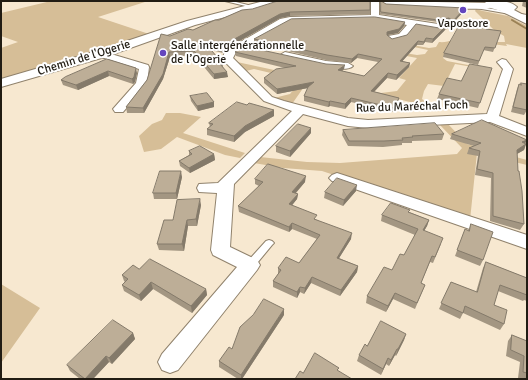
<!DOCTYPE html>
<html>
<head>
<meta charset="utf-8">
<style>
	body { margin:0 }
	#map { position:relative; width:528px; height:380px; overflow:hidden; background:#f7e8d0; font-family:Signika,sans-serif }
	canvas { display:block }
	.frame { position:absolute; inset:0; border:2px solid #211c13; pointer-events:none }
</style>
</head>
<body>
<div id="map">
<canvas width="528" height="380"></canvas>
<div class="frame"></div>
</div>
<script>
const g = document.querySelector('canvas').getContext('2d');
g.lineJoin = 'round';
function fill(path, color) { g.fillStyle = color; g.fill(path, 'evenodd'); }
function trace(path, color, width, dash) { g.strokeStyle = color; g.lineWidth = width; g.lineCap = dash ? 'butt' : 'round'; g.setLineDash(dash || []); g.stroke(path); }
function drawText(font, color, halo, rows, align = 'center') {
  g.font = font + ' Signika,sans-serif'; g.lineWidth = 4; g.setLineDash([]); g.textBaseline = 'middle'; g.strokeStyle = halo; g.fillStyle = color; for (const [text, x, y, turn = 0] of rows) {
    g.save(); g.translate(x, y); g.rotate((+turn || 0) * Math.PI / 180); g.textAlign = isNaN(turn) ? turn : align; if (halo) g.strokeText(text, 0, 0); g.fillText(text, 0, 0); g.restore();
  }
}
const green = new Path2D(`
	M51 1H148L98 17 149 34 8 79 1 80V48L18 42 1 36V13Z
	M476 9 483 11 508 16 527 26V48L506 44 507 46 492 44H451L443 58 447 61 484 68V69L455 64 444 86 428 84 424 91 422 99 428 104 410 109 414 103 390 97 306 84 292 104 274 98 290 94 300 82 296 79 254 69 246 71 237 62 381 93 397 91 406 80 399 78 417 58 375 50 380 49 417 55 425 54 428 50 400 44 401 43 429 48 436 47 439 42C449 43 455 38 464 37 478 37 491 43 505 42L504 36 494 30 475 11Z
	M166 113H180L201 117 183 133 245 153 240 158 225 155 177 137 161 149 144 152 139 136 152 124 162 120Z
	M448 124 467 144 527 160V165L477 153 470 220 322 171 283 168 254 163 260 157 307 162 340 163 457 154 462 148 440 125Z
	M1 284 40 308 1 363Z`);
const stream = new Path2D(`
	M512 20 527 29`);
const service = new Path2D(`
	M225 1H232L256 7 254 8Z
	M475 6 527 15V17L476 8Z
	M269 240 272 241 274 243 272 245 253 268 250 269 247 268 245 265 247 262 266 241Z`);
const minor = new Path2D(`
	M371 1H379V15L438 24 449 22 453 25 452 27 438 30 415 26 405 38 391 41 387 38 388 36 399 34 407 25 375 19 290 21 236 52 233 58 272 97 284 101 348 118 368 120 487 114 503 69 497 62 502 59 506 60 513 69 499 116 527 127V136L490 122 368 128 348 126 303 114 234 184 230 247 257 260 260 265 257 270 178 370 170 373 162 370 158 362 162 354 237 267 213 255 211 250 217 193 199 192 197 188 199 184 218 183 292 111 264 101 224 61 223 59 224 54 230 48 280 19 290 17 371 15Z
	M101 51 148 65 149 67 147 84 123 112H115L113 109 136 83 139 69 98 56 96 54Z
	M285 52 326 61 348 63 353 66C345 75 294 60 282 57L280 55Z
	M337 173 527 235V249L332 181 329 178 332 175Z`);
const tertiary = new Path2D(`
	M264 1H280L278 3 195 25 105 57 1 87V79L97 51 187 21Z
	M381 1 490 3 495 6C488 13 401 5 386 4Z`);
const secondary = new Path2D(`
	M488 1C498 1 510 0 517 7L514 10 527 17V24L501 11 484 6 483 4Z`);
const wall = new Path2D(`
	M381 1 386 4 465 10 453 23 449 21 438 22 380 14Z
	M523 1H527V8L522 6Z
	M242 10H370V14L290 16 280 18 229 47 223 53 211 50 223 64V67L228 77 214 79 194 55 170 57 163 79 144 113H127L126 107 147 80 170 36 193 30 219 20Z
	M405 22 404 26 398 33 387 35 392 39 445 30 432 43 425 42 423 45H417L402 61 410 63 409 67 396 80 387 78 374 92 398 102 393 112 351 102 345 109 330 106 328 107 304 101V96L308 88 277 94 264 83V78L285 68 236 56 235 52 344 69 342 71 364 76 378 62 357 58 351 63 326 60 254 43V39Z
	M487 29 501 31 493 52 483 50 478 65 443 57 444 53Z
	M107 59 137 73 135 82 133 84 109 76 78 90 63 85 61 80Z
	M492 68 478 108 437 99 439 94 461 81Z
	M521 83 527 110 524 115 511 112 517 89 519 84 520 85Z
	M190 96 214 102V107L198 111 191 101Z
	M247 105 274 110V116L245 132 234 142 207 135V129L210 127 209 123Z
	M343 130 444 134 442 140 412 141V143H402V145L383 147 348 146 342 135Z
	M311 133 290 157 276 152V146Z
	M452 134 527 140 525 144H526L524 150 517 154 518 171 524 224 520 230 490 221 491 178 475 175 478 156 467 154 469 148 474 146 450 139Z
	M189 151 214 154 215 160 190 173 180 166 179 161 189 155Z
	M182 177 177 199H154L153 193Z
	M255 179 305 182 296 193 298 194 297 199 292 205 317 220 351 239 339 258 358 266 357 272 340 296 311 283 304 294 300 292 297 298 273 287V281L278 274V268L299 263 317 239 292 229 289 232 239 212 238 206 259 186 255 184Z
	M356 191 343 206 324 198 325 192Z
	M201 205 197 226H188L184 251 159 250 157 244 173 220Z
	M409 212 429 220 427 226 424 231 441 244 433 263 430 262 421 283 425 285 415 309 393 299 386 312 366 303 367 296 392 270 404 255 415 235 381 221 382 215Z
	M471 224 483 260 480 266 455 256 465 229 468 231Z
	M486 262 527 278V301L524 300 523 301 498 291 494 305 504 324 500 330 463 313 460 319 439 309 451 282 476 292 483 268Z
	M139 269 206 289 207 295 192 313 153 289 141 301 124 291 122 285 125 282 124 281 122 275Z
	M284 315 242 379H238L219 367V361L232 349Z
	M133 333 135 339 112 364 109 362 93 379H80L70 371 67 365Z
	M406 334 404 340 396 356 395 355 389 366 386 364 381 375 357 361 359 355 367 346Z
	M512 335 527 341V379H521L518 378 520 362 506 356 508 341Z`);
const shadedWall = new Path2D(`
	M465 8V10L453 23V21Z
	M290 12V16L280 18 229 47 223 53V48L229 42 280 14Z
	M449 18V21L438 22V20Z
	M405 22 404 26 398 33 387 35V32Z
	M446 26 445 30 432 43 433 39Z
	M426 38 425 42 423 45 424 42Z
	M418 41 417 45 399 65 400 61Z
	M169 52 170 57 163 79 144 113 143 108Z
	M358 54 357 58 351 63 352 59Z
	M410 63 409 67 396 80 397 75Z
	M345 65 344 69 338 75V70Z
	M136 68 137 73 135 82 133 84 132 79Z
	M108 71 109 76 78 90 76 85Z
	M227 72 228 77 214 79V74Z
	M388 73 387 78 370 96 371 91Z
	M314 82 313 87 277 94V89Z
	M351 98V102L345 109V104Z
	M399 98 398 102 393 112 394 108Z
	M330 101V106L328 107 329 102Z
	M214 102V107L198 111 197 106Z
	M274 110V116L245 132 234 142V136L245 126Z
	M311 128V133L290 157V151Z
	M527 140 524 145 522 142Z
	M526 144 524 150 515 155 517 150Z
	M214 154 215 160 190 173 189 168Z
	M181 171 182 177 177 199 176 193Z
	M306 176 305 182 292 197V192Z
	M357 185 356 191 343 206 344 200Z
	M298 194 297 199 289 209V204Z
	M200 199 201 205 197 226 196 219Z
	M187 220 188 226 184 251 182 244Z
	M429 220 427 226 421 236 423 230Z
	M292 223V229L289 232V227Z
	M352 233 351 239 336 263 337 258Z
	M358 266 357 272 340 296 341 290Z
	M312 277 311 283 304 294 305 288Z
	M151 282 153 289 141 301 139 295Z
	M300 287V292L297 298V292Z
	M206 289 207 295 192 313 191 306Z
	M395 293 393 299 386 312 388 306Z
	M284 309V315L242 379H241V375Z
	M133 333 135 339 112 364 109 358Z
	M406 334 404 340 396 356 398 349Z
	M397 349 395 355 389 366 391 360Z
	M106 356 109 362 93 379H85Z
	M388 358 386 364 381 375 383 369Z`);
const building = new Path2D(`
	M278 1H370V10L290 12 280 14 229 42 223 48 206 44 223 64H220L227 72 214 74 194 51 169 52 163 74 143 108 126 107 147 80 161 34 170 36 188 29 193 30 215 20H219L242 10 252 9Z
	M381 1 386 4 465 8 453 21 449 18 438 20 381 12Z
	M375 17 405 22 399 29 387 32V35L392 39 407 35 416 24 439 28 446 26 433 39 426 38 424 42 418 41 400 61 410 63 397 75 388 73 371 91 399 98 394 108 351 98 345 104 330 101 329 102 304 96 308 87 314 82 277 89 264 78 276 69 296 66 235 52 243 46 326 64 345 65 338 70 364 76 382 59 358 54 352 59 327 55 254 39 291 19Z
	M462 21 488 25 486 29 501 31 495 48 485 47 479 61 444 53Z
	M107 59 136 68 134 77 132 79 108 71 76 85 61 80 65 77Z
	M470 64 492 68 480 103 439 94 447 78 461 81Z
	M521 83 527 84V110L513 107 519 84 521 85Z
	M207 93 214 102 197 106 190 96Z
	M237 102 247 105 249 103 274 110 245 126 234 136 207 129 213 124 209 123Z
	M482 120 527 140 522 142 526 144 517 150 518 171H519L522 191 524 224 493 216V173L477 169 480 151 469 148 481 143 452 134Z
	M435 123 444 134 412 136 413 137 402 138 403 140 384 141H349L343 130Z
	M298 124 311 128 290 151 276 146Z
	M200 146 214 154 189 168 179 161 192 154 189 151Z
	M268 164 306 176 292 192 298 194 289 204 317 215 314 219 352 233 337 258 358 266 341 290 312 277 305 288 300 287 297 292 273 281 281 270 278 268 286 257 299 263 320 235 292 223 289 227 238 206 263 182 255 179Z
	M160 171H181L176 193H153Z
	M337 178 357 185 344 200 325 192Z
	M200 199 196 219 187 220 182 244H157L164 220H173L177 200Z
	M391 203 410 210 408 212 429 220 423 230 443 238 435 257 432 256 421 283 425 285 417 303 395 293 388 306 367 296 384 267 392 270 400 254 404 255 418 229 382 215Z
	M471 224 493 232 483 260 457 250 465 229 469 231Z
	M150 259 206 289 191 306 151 282 139 295 122 285 128 279 122 275 133 265 139 269Z
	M486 262 527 278V295L500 285 494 305 507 310 504 324 465 306 463 313 441 303 451 282 477 292Z
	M264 299 284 309 241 375 219 361 229 347 232 349 240 327 253 315Z
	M113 320 133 333 109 358 106 356 85 379 67 365Z
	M381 321 406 334 398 349H397L391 360 388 358 383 369 359 355 365 344 367 346Z
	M512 335 527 341V373L523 372 524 356 511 350Z
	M315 353 339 368 337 370 352 379H295L300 371 303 373Z`);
const markers = [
	[463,10,4,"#6445be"],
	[163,53,4,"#6445be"]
];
const farPoinames = [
	["Vapostore",463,24],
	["Salle intergénérationnelle",171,46,"left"],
	["de l’Ogerie",171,60,"left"]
];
const farStreetnames = [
	["Chemin de l'Ogerie",84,58,-17],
	["Rue du Maréchal Foch",412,107,-2]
];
fill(green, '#d6be97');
trace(stream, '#9a8155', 2);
trace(service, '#90826c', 2);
trace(minor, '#90826c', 2);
trace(tertiary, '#90826c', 2);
trace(secondary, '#90826c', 2);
fill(service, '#fff');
fill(minor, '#fff');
fill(tertiary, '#fff');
fill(secondary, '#fff');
fill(wall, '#a39682');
fill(shadedWall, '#847a6a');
fill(building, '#bdae97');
trace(building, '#847a6a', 1);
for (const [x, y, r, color] of markers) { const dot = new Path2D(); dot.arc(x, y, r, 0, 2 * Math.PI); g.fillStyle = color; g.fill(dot); trace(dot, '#fff', 1.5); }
drawText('12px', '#211c13', '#fff', farPoinames);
drawText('12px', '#211c13', '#fff', farStreetnames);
</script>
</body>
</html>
